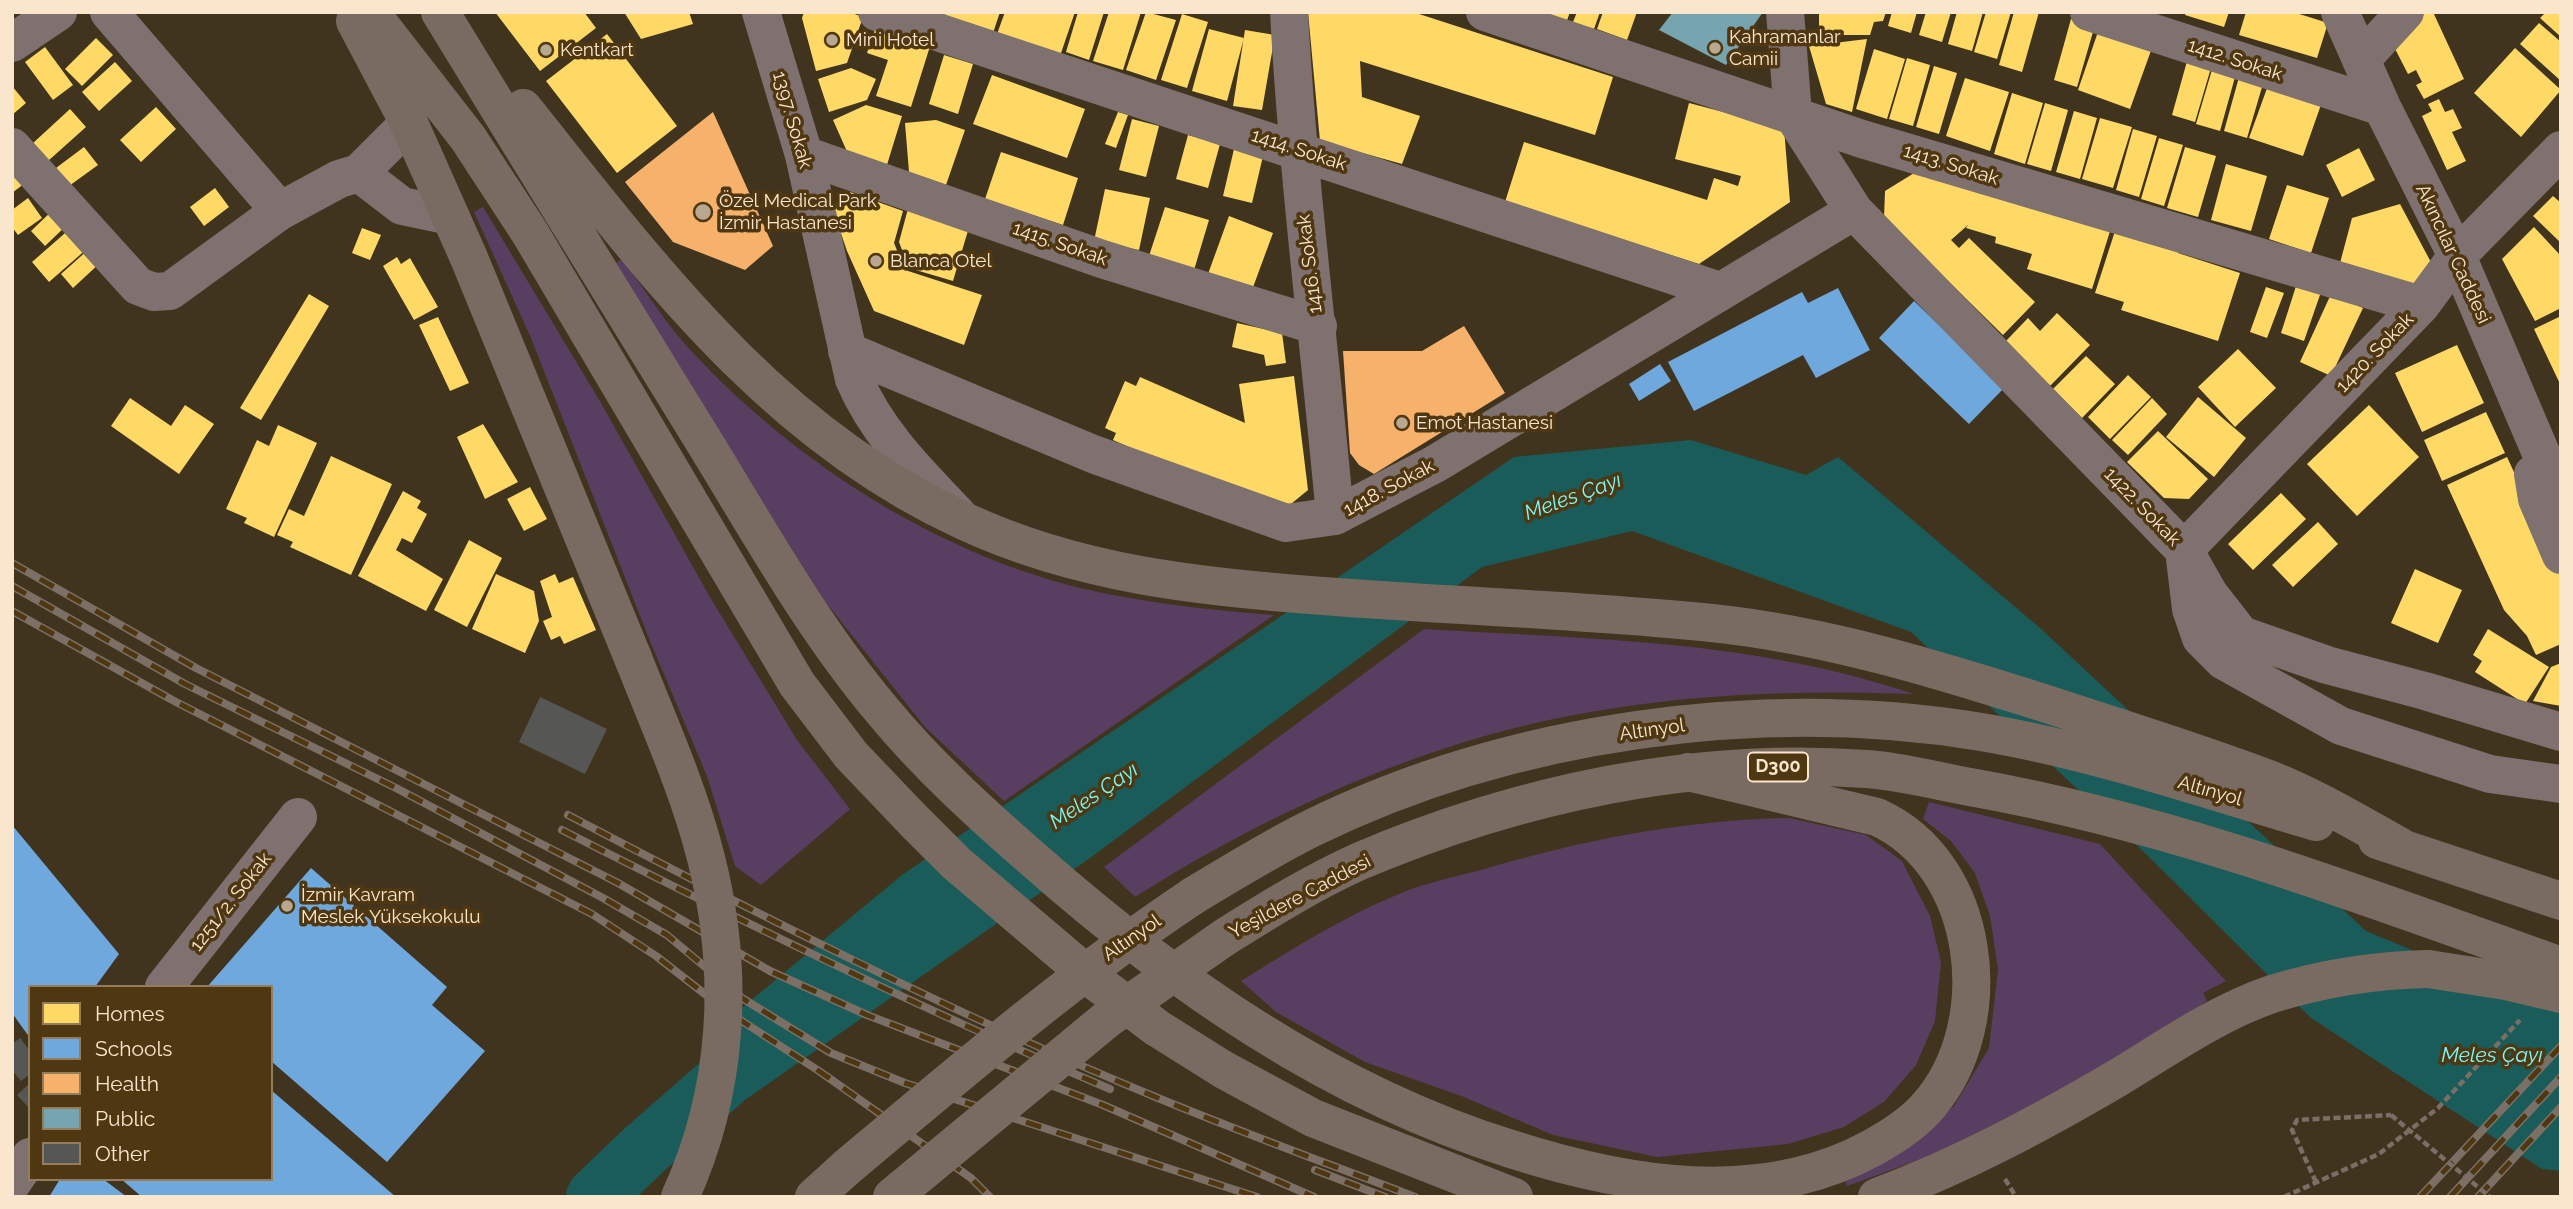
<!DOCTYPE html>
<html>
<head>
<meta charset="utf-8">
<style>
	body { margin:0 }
	#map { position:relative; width:2573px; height:1209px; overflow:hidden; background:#41341f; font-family:Raleway,sans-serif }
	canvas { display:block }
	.frame { position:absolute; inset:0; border:14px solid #f9e6cd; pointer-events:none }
	.legend { position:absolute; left:28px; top:985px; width:245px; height:196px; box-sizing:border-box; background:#4f3711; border:2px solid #937d5c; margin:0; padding:9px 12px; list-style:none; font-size:21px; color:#f9e6cd }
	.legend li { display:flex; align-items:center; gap:14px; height:35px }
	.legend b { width:35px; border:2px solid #937d5c }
</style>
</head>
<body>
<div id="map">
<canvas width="2573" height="1209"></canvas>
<div class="frame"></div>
<ul class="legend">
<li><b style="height:19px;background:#ffd966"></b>Homes</li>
<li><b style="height:19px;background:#6fa8dc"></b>Schools</li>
<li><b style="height:19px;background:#f6b26b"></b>Health</li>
<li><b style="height:19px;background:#76a5af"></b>Public</li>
<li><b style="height:19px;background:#565755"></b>Other</li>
</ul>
</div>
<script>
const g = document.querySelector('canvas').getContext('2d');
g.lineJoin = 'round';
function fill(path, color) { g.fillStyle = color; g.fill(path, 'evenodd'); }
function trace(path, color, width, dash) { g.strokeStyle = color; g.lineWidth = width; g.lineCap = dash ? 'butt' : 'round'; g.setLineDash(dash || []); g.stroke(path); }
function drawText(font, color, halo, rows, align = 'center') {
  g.font = font + ' Raleway,sans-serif'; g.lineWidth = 7; g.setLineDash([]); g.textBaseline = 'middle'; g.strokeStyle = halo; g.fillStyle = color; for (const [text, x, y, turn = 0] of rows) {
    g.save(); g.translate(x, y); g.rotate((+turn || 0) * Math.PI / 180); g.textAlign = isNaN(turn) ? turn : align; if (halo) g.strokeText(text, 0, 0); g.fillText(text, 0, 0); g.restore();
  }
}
const green = new Path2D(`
	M483 207 601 403 711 599 797 740 850 809 761 885 735 866 707 776 650 641 531 338 474 212Z
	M622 259C643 287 662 318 685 344 787 457 931 551 1080 588 1144 603 1209 610 1274 615L1004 801 925 727 812 585 606 270Z
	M1424 629C1590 639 1755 640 1913 694 1757 688 1595 698 1446 748 1338 783 1231 836 1135 897L1104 867Z
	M1929 802 2100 844 2226 981 2203 993 2207 1001C2140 1044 2070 1086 2000 1123 1952 1149 1899 1167 1847 1186L1845 1178 1904 1149 1954 1106 1989 1048 1998 969 1990 916 1975 873 1951 841 1923 819Z
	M1789 818 1866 835 1902 861 1930 916 1941 962 1935 1021 1916 1065 1885 1101 1844 1127 1788 1144 1657 1157 1553 1135 1464 1097 1365 1062 1276 1012 1241 981C1292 949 1343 917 1399 894 1425 883 1454 877 1481 870 1582 840 1683 820 1789 818Z`);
const water = new Path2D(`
	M1691 440 1806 475 1838 457 2040 628 2366 931 2546 1006 2561 1009V1171L2542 1169 2311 1018 2147 855 1911 632 1632 531 1482 567 1090 858 748 1098 702 1041 902 875 1514 457Z`);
const homes = new Path2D(`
	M495 12H584L596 28 540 71Z
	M624 12H689L693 24 641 39Z
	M804 12H849L863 17 847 63 816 71 802 18Z
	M945 12H1000L993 33 944 16Z
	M1005 12H1075L1060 56 997 34Z
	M1078 12H1104L1089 60 1066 52Z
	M1109 12H1141L1123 70 1093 61Z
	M1146 12 1176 20 1156 80 1126 70Z
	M1308 12H1413L1613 77 1595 135 1360 61 1362 97 1420 116 1402 164 1320 141Z
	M1538 12H1570L1565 26Z
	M1577 12H1600L1594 29 1573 22Z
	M1603 12H1637L1627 40 1597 29Z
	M1819 12H1886L1883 21 1874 22 1870 35H1819Z
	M1892 12H1917L1911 33 1888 26Z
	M1926 12H1951L1942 42 1919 35Z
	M1957 12H1983L1972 51 1948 44Z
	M1986 12H2011L1997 59 1974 52Z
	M2014 12H2039L2022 72 1999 65Z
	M2186 12H2229L2224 27 2185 15Z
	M2246 12H2293L2328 23 2317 58 2239 35Z
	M2426 12H2433L2464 79 2424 99 2416 85 2422 82 2416 70 2408 74 2392 43Z
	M2546 12H2561V37L2540 18Z
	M1182 14 1208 22 1187 88 1161 80Z
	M2071 19 2095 25 2077 87 2054 80Z
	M2539 23 2561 42V81L2520 44Z
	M876 26 931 43 911 107 876 96 888 60 867 53Z
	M2100 26 2153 45 2130 109 2078 90Z
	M1209 29 1244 38 1227 101 1192 91Z
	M1245 30 1275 35 1262 110 1233 106Z
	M607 34 677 126 617 173 546 81Z
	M96 38 113 55 82 86 65 69Z
	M1867 39 1852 112 1826 104 1809 46Z
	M45 47 73 85 53 100 25 62Z
	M2515 48 2561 90 2521 137 2474 93Z
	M1874 49 1905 59 1887 119 1856 109Z
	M2189 54 2213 61 2195 122 2172 115Z
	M944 55 973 64 958 114 929 104Z
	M1907 58 1930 65 1913 126 1889 119Z
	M115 62 132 81 99 111 82 92Z
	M2214 63 2237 70 2220 131 2196 124Z
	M1934 66 1957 73 1939 134 1916 127Z
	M851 68 876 79 867 100 829 112 818 79Z
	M2241 70 2265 77 2247 138 2224 131Z
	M992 75 1085 109 1067 158 973 124Z
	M1965 78 2009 92 1990 151 1946 136Z
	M2270 80 2323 99 2303 156 2249 138Z
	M12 86 26 103 12 115Z
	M2012 93 2043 103 2025 164 1994 154Z
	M2439 99 2445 112 2453 109 2462 128 2452 132 2466 161 2447 170 2422 116 2432 111 2428 104Z
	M1689 103 1784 128 1790 202 1699 264 1505 202 1524 142 1707 200 1714 178 1738 186 1741 176 1675 159Z
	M2045 103 2068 110 2051 171 2027 164Z
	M866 105 902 116 886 168 849 156 833 120Z
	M156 107 176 129 141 162 120 140Z
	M70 109 86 127 48 161 32 144Z
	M2074 111 2097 118 2080 179 2056 172Z
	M1118 112 1128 115 1116 148 1105 144Z
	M2100 118 2132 127 2113 188 2082 179Z
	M1132 119 1159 126 1146 177 1119 170Z
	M936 120 965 130 946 185 909 172 905 123Z
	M2133 129 2157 136 2139 197 2116 190Z
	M1188 135 1220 144 1208 188 1176 179Z
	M2159 138 2183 145 2164 206 2141 199Z
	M84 147 98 165 69 186 56 168Z
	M2185 147 2216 156 2198 217 2167 208Z
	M2359 148 2375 180 2342 197 2326 165Z
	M1234 149 1263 156 1252 203 1223 196Z
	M1001 152 1078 178 1063 225 985 199Z
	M12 158 29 180 12 193Z
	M2226 164 2267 176 2251 231 2211 220Z
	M1919 170 2111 228 2092 289 2027 269 2032 254 1995 243 1996 237 1966 228 1968 225 1951 240 1959 248 1969 238 2035 302 2003 335 1884 218 1885 191Z
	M2287 185 2329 198 2311 253 2269 239Z
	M215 188 229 207 204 226 190 207Z
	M1105 189 1150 198 1139 250 1094 241Z
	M850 192 903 211 894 243 905 270 982 295 964 345 874 311 847 251 832 207Z
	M2553 196 2561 203V243L2533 216Z
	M28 198 42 218 18 235 12 227V210Z
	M2400 204 2434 268 2421 288 2340 263 2352 218Z
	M909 205 970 224 953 281 909 268 899 242Z
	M1165 207 1209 220 1194 270 1149 256Z
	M55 208 69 223 45 246 31 231Z
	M1229 216 1273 233 1252 290 1208 274Z
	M72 227 89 247 49 282 32 262Z
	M2534 227 2561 256V308L2535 321 2502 259Z
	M362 228 381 235 370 260 352 253Z
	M2115 231 2179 247 2178 253 2240 273 2218 341 2121 310 2124 302 2095 293Z
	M89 249 101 262 73 288 61 274Z
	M397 257 401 264 410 258 438 307 414 320 383 266Z
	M2297 283 2321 292 2304 341 2281 333Z
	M2266 287 2284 293 2267 338 2250 332Z
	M309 294 329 306 261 420 240 408Z
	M2331 294 2363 308 2331 376 2300 362Z
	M2057 313 2090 345 2051 385H2044L2006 341 2028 318 2040 331Z
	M2561 316V386L2534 329Z
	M438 317 469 383 450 391 419 325Z
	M1237 323 1282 333 1286 363 1266 366 1264 355 1232 347Z
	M2457 345 2484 403 2422 432 2395 373Z
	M2238 349 2276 388 2235 427 2198 387Z
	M2086 356 2115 384 2082 418 2053 389Z
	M2128 375 2151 397 2110 439 2088 417Z
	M1294 376 1308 490 1280 513 1113 440 1116 433 1105 428 1125 381 1136 386 1140 377 1245 423 1239 384Z
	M2198 397 2246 438 2214 477 2166 437Z
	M130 398 171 426 185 405 214 424 179 474 111 426Z
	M2152 398 2167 414 2128 455 2112 440Z
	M2369 405 2419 457 2357 516 2307 464Z
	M2486 412 2505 453 2442 481 2424 440Z
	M483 424 518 482 485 499 457 437Z
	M278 425 317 443 274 537 244 523 247 518 226 509 257 440 269 446Z
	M2158 431 2208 479 2189 499 2164 498 2127 462Z
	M331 456 392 484 351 575 290 547 293 542 277 535 289 509 304 516Z
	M2507 457 2561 574V644L2536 655 2527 636 2504 610 2447 485Z
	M530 487 547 519 524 531 507 499Z
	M403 491 421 501 417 508 427 514 412 543 402 538 396 550 443 579 426 611 358 576Z
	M2281 493 2306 519 2253 570 2228 544Z
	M2318 522 2338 544 2293 587 2272 565Z
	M469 540 502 558 467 627 434 610Z
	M2415 569 2462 590 2438 643 2391 623Z
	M496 574 534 591 539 621 525 653 472 629Z
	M555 574 559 583 573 577 596 630 564 644 560 636 551 640 543 621 552 617 540 581Z
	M2488 629 2549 667 2525 704 2475 672 2482 661 2473 655Z
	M2561 663V706L2533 701 2551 667Z`);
const schools = new Path2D(`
	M1838 288 1870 350 1816 378 1803 355 1694 411 1668 362 1802 292 1808 303Z
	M1914 301 2004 388 1969 424 1879 338Z
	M1660 364 1671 381 1639 401 1629 384Z
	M12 825 119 954 95 987H30V1038L12 1013Z
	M311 868 447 987 432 1005 485 1051 387 1162 271 1061V987H207Z
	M271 1090 396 1197H142L121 1179H271Z
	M60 1179H103L127 1197H49Z`);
const health = new Path2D(`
	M713 112 773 246 745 270 673 242 625 182Z
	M1464 326 1505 393 1374 474 1359 465 1350 453 1343 351H1422Z`);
const public = new Path2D(`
	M1673 12H1763L1726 65 1659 30Z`);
const river = new Path2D(`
	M595 1197 644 1150 749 1058`);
const building = new Path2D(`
	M540 697 607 729 585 774 519 742Z
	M20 1038 30 1051V1074L21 1081 12 1070V1044Z
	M30 1083V1109L17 1095Z`);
const path = new Path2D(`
	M2005 1179 2016 1197
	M2316 1182 2292 1130 2297 1120 2391 1115
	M2284 1197 2379 1154 2438 1108 2520 1020`);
const minor = new Path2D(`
	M109 12 280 211
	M761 12 804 155 854 379C877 433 918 473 958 515
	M877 12 1720 291
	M1289 12C1298 181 1320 348 1335 516
	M1485 12 1862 139 2421 305
	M1785 12 1793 115 1854 211 2184 550 2209 594 2241 635 2327 665 2425 691 2561 732
	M2089 12 2382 107
	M2340 12 2382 107 2457 256 2561 500
	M12 43 58 12
	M2361 60 2405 12
	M12 147 138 286 154 292 170 291 280 211 339 179 359 173 409 123
	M2561 150 2457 256 2421 305 2184 550 2191 609 2201 638 2224 661 2341 726 2490 774 2561 784
	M804 155 1102 259 1318 326
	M359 173 402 206 450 216
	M847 351 1093 454 1286 523 1335 516 1435 464 1854 211
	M2533 474 2537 499 2561 555
	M164 987 298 817
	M12 1183 30 1157`);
const highway = new Path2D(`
	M370 12 468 138 530 233 797 684 851 755 913 820 956 863 1095 981 1157 1028 1224 1070 1313 1118 1514 1197
	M440 12C527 155 615 297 703 440 759 531 812 627 881 709 927 765 980 813 1034 860 1175 984 1331 1093 1511 1149 1626 1186 1760 1209 1872 1148 1892 1137 1914 1123 1929 1105 2000 1022 1981 864 1877 817L1688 772
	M355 21 409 123 469 258 633 658
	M523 108C652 269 771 432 964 521 1078 574 1200 587 1323 596 1453 606 1583 610 1712 623 1827 635 1940 670 2050 705 2123 729 2198 752 2269 779 2315 797 2358 823 2401 847
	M2377 840 2561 901
	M1193 896C1231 873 1270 849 1310 829 1511 730 1761 696 1981 732 2095 751 2206 790 2316 822
	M1225 937C1268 910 1313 882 1360 861 1518 794 1694 756 1866 769 1901 771 1936 781 1970 787 2174 823 2367 897 2561 966
	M814 1197 846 1168
	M1877 1197C1960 1166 2037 1125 2114 1080 2164 1050 2216 1013 2272 994 2324 978 2374 970 2428 969`);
const rail = new Path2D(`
	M12 563 196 668 618 883 770 971 867 1015 1103 1105 1314 1197
	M12 586 185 684 396 788 603 898 667 935 742 998 831 1053 905 1083 1257 1197
	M12 611 176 702 592 914 656 956 728 1012 819 1071 971 1178 990 1197
	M568 815C761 916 956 1015 1158 1098 1243 1133 1329 1164 1415 1197
	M562 830C742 922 924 1010 1110 1089
	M1315 1170 1385 1197
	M2420 1197 2561 1046
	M2450 1197 2561 1077
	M2478 1197 2561 1107`);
const pathBridge = new Path2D(`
	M2391 1115 2490 1197`);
const highwayBridge = new Path2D(`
	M633 658C659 724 689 790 706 858 735 972 729 1090 680 1197
	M2428 969 2506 981 2561 994
	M846 1168C959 1073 1070 978 1193 896
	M892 1197 1106 1020 1225 937`);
const markers = [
	[832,40,7,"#b9a890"],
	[1715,48,7,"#b9a890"],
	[546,50,7,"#b9a890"],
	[703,212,9,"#b9a890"],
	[876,261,7,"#b9a890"],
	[1402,423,7,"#b9a890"],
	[287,906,7,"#b9a890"]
];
const shields = [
	[1778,767,60]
];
const shieldNames = [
	["D300",1778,767]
];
const poiNames = [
	["Kahramanlar",1729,37],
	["Camii",1729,59],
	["Mini Hotel",846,40],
	["Kentkart",560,50],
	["Özel Medical Park",719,201],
	["İzmir Hastanesi",719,223],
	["Blanca Otel",890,261],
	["Emot Hastanesi",1416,423],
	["İzmir Kavram",301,895],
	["Meslek Yüksekokulu",301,917]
];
const streetNames = [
	["1412. Sokak",2235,60,18],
	["1397. Sokak",792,120,74],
	["1414. Sokak",1299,150,18],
	["1413. Sokak",1951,165,17],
	["1415. Sokak",1060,244,19],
	["Akıncılar Caddesi",2453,254,65],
	["1416. Sokak",1310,264,-97],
	["1420. Sokak",2375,353,-46],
	["1418. Sokak",1389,488,-28],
	["1422. Sokak",2142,507,46],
	["Altınyol",1652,730,-8],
	["Altınyol",2210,791,16],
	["Yeşildere Caddesi",1300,897,-28],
	["1251/2. Sokak",231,902,-52],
	["Altınyol",1132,938,-35]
];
const waterNames = [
	["Meles Çayı",1573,497,-20],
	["Meles Çayı",1094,796,-34],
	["Meles Çayı",2492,1056]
];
fill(green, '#583e60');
fill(water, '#195c59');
fill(homes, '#ffd966');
fill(schools, '#6fa8dc');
fill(health, '#f6b26b');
fill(public, '#76a5af');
trace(river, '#195c59', 58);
fill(building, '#565755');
trace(path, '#7a6e67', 4.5, [7, 3.5]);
trace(minor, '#7f716f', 38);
trace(highway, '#7a6b62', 38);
trace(rail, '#7c7066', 8);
trace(rail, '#4f3711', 5, [16]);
trace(pathBridge, '#7a6e67', 4.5, [7, 3.5]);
trace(highwayBridge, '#7a6b62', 38);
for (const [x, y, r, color] of markers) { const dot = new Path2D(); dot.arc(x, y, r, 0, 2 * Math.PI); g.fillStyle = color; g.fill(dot); trace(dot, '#4f3711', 2.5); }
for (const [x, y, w] of shields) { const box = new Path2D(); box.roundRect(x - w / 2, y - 14.5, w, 29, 5); g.fillStyle = '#4f3711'; g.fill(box); trace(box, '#f9e6cd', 2); }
drawText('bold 18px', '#f9e6cd', null, shieldNames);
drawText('19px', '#f9e6cd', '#4f3711', poiNames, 'left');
drawText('19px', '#f9e6cd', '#4f3711', streetNames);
drawText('italic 21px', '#76faf9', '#4f3711', waterNames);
</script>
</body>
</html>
